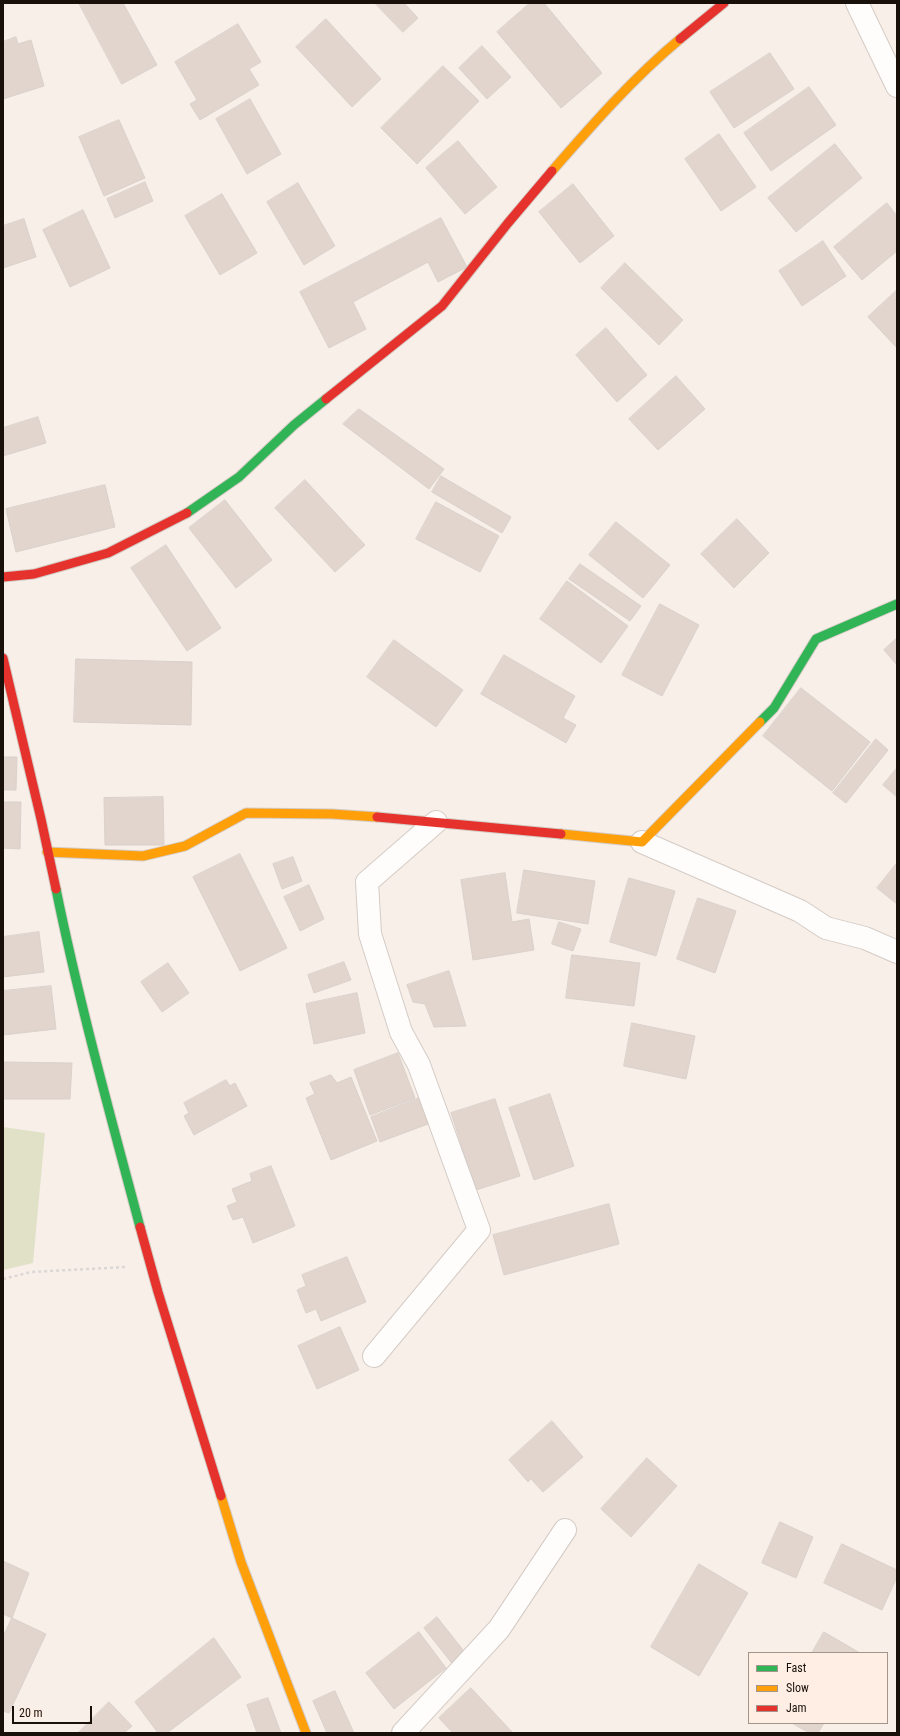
<!DOCTYPE html>
<html>
<head>
<meta charset="utf-8">
<style>
	body { margin:0 }
	#map { position:relative; width:900px; height:1736px; overflow:hidden; background:#f8efe9; font-family:"Roboto Condensed",sans-serif }
	canvas { display:block }
	.frame { position:absolute; inset:0; border:4px solid #181009; pointer-events:none }
	.legend { position:absolute; left:748px; top:1652px; width:140px; height:72px; box-sizing:border-box; background:#feeee3; border:1px solid #a2958c; margin:0; padding:5px 7px; list-style:none; font-size:12px; color:#181009 }
	.legend li { display:flex; align-items:center; gap:8px; height:20px }
	.legend b { width:20px; border:1px solid #a2958c }
	.scale { position:absolute; left:12px; top:1706px; width:80px; height:18px; box-sizing:border-box; border:2px solid #181009; border-top:0; padding-left:5px; font-size:12px; line-height:14px; white-space:nowrap; color:#181009; -webkit-text-stroke:3px #feeee3; paint-order:stroke }
</style>
</head>
<body>
<div id="map">
<canvas width="900" height="1736"></canvas>
<div class="frame"></div>
<ul class="legend">
<li><b style="height:5px;background:#30b455"></b>Fast</li>
<li><b style="height:5px;background:#ff9f0a"></b>Slow</li>
<li><b style="height:5px;background:#e5322d"></b>Jam</li>
</ul>
<div class="scale">20 m</div>
</div>
<script>
const g = document.querySelector('canvas').getContext('2d');
g.lineJoin = 'round';
function fill(path, color) { g.fillStyle = color; g.fill(path, 'evenodd'); }
function trace(path, color, width, dash) { g.strokeStyle = color; g.lineWidth = width; g.lineCap = dash ? 'butt' : 'round'; g.setLineDash(dash || []); g.stroke(path); }
const green = new Path2D(`
	M3 1127 45 1133 33 1263 3 1270Z`);
const building = new Path2D(`
	M79 3H123L157 65 122 84Z
	M375 3H404L418 18 403 32Z
	M530 3H544L602 73 561 108 497 32Z
	M326 19 381 79 352 107 296 47Z
	M238 24 261 62 249 69 259 85 200 120 190 104 197 100 175 62Z
	M16 37 18 44 31 40 44 86 3 99V42Z
	M482 46 511 77 487 99 459 68Z
	M770 53 794 89 734 128 710 92Z
	M443 66 479 101 417 164 381 128Z
	M809 87 836 125 771 171 744 133Z
	M250 99 281 154 247 174 216 119Z
	M119 120 145 178 104 196 79 137Z
	M719 134 756 187 721 211 685 159Z
	M458 141 497 187 465 214 426 168Z
	M835 144 862 178 796 232 768 198Z
	M145 182 153 201 115 218 107 199Z
	M298 183 335 246 304 265 267 202Z
	M573 184 614 236 580 263 539 212Z
	M222 194 257 253 220 275 185 216Z
	M887 203 897 216V251L862 280 834 247Z
	M83 210 110 268 70 287 43 230Z
	M441 218 467 267 438 282 428 262 353 302 366 329 329 348 300 292Z
	M24 219 36 257 3 268V226Z
	M823 241 846 276 802 306 779 271Z
	M625 263 683 320 659 345 601 288Z
	M897 290V347H896L868 317Z
	M606 328 647 375 617 402 576 355Z
	M676 376 705 409 658 450 629 419Z
	M359 409 444 469 429 489 343 424Z
	M38 417 46 443 3 456V428Z
	M441 476 511 517 502 533 432 492Z
	M305 480 365 545 335 572 275 508Z
	M105 485 115 527 16 552 6 509Z
	M225 500 272 560 236 588 189 528Z
	M436 502 499 536 480 572 416 539Z
	M737 519 769 553 734 588 701 554Z
	M616 522 670 565 643 598 589 555Z
	M166 545 221 628 187 651 131 568Z
	M580 564 641 606 630 621 569 579Z
	M567 581 628 626 601 663 540 619Z
	M660 604 699 625 662 696 622 675Z
	M897 638V665L884 650Z
	M394 640 463 690 436 727 367 677Z
	M504 655 575 696 563 718 576 725 566 743 481 694Z
	M76 659 192 662 191 725 74 722Z
	M801 688 870 742 832 791 763 736Z
	M876 739 888 750 846 803 833 793Z
	M3 757H17L16 790H3Z
	M897 768V797L883 785Z
	M163 797 164 845H105L104 798Z
	M3 802H21L20 849 3 848Z
	M240 854 287 948 240 971 193 877Z
	M293 857 302 881 282 889 273 864Z
	M897 863V904L877 888Z
	M524 870 595 881 588 924 517 913Z
	M505 873 512 922 529 919 534 950 473 960 461 880Z
	M629 878 675 891 656 956 610 942Z
	M309 885 324 919 300 931 284 897Z
	M698 898 736 911 715 973 677 959Z
	M559 922 581 929 573 951 552 944Z
	M39 932 44 972 3 977V937Z
	M572 955 640 963 634 1006 566 998Z
	M344 962 351 980 314 993 308 975Z
	M168 963 189 993 162 1012 141 982Z
	M449 971 466 1026 434 1027 425 1004 413 1002 407 985Z
	M51 986 56 1029 3 1035V991Z
	M357 993 365 1033 314 1044 306 1004Z
	M632 1023 695 1036 686 1079 624 1066Z
	M398 1053 415 1098 370 1115 354 1070Z
	M3 1062 72 1063 70 1099H3Z
	M331 1075 337 1083 351 1077 377 1141 331 1160 306 1098 315 1094 310 1083Z
	M226 1080 230 1086 235 1083 247 1106 194 1135 184 1116 189 1113 184 1103Z
	M550 1094 574 1166 534 1180 509 1108Z
	M419 1098 428 1124 380 1142 371 1117Z
	M495 1099 520 1176 476 1190 451 1113Z
	M271 1166 295 1226 253 1243 243 1217 233 1220 227 1206 237 1202 232 1189 252 1181 250 1174Z
	M609 1204 619 1244 504 1275 493 1235Z
	M347 1257 366 1302 321 1321 316 1309 306 1313 297 1290 306 1286 302 1275Z
	M340 1327 359 1370 317 1389 298 1346Z
	M552 1421 583 1457 543 1492 531 1479 528 1482 509 1460Z
	M647 1458 677 1486 631 1537 601 1509Z
	M780 1522 813 1537 796 1578 762 1563Z
	M842 1544 897 1570V1577L882 1610 824 1583Z
	M3 1561 29 1573 12 1618 3 1614Z
	M699 1564 748 1593 699 1676 651 1647Z
	M437 1617 467 1655 454 1666 424 1628Z
	M12 1618 46 1634 9 1713 3 1711V1637Z
	M419 1632 446 1668 394 1709 366 1673Z
	M824 1632 860 1653H812Z
	M214 1638 241 1677 167 1733H158L135 1702Z
	M471 1688 513 1733H453L439 1718Z
	M335 1691 354 1733H327L313 1701Z
	M268 1698 281 1733H257L247 1705Z
	M109 1702 132 1726 124 1733H78Z
	M792 1723H824L818 1733H810Z`);
const path = new Path2D(`
	M3 1279 31 1272 126 1267`);
const street = new Path2D(`
	M857 3 897 86
	M642 842 800 911 826 928 865 938 897 952
	M374 1356 479 1230 419 1065 401 1032 370 934 367 882 436 822
	M403 1733 499 1629 565 1530`);
const fast = new Path2D(`
	M187 513 239 477 294 425 326 399
	M760 722 774 708 816 639 897 604
	M56 889C79 1002 110 1114 140 1227`);
const slow = new Path2D(`
	M552 171C592 125 633 78 680 39
	M561 834 642 842 760 722
	M47 852 143 856 185 846 246 813 332 814 377 817
	M221 1496 241 1562 306 1733`);
const jam = new Path2D(`
	M680 39 724 3
	M326 399 442 306 508 223 552 171
	M3 577 34 574 108 553 187 513
	M3 658 41 819 56 889
	M377 817 561 834
	M140 1227 158 1292 221 1496`);
fill(green, '#e0e1c6');
fill(building, '#e1d5ce');
trace(building, '#dad1cb', 1);
trace(street, '#d4cbc5', 24);
trace(fast, '#d4cbc5', 11);
trace(slow, '#d4cbc5', 11);
trace(jam, '#d4cbc5', 11);
trace(path, '#dad7d5', 2.5, [3, 3]);
trace(street, '#fefdfc', 22);
trace(fast, '#30b455', 9);
trace(slow, '#ff9f0a', 9);
trace(jam, '#e5322d', 9);
</script>
</body>
</html>
